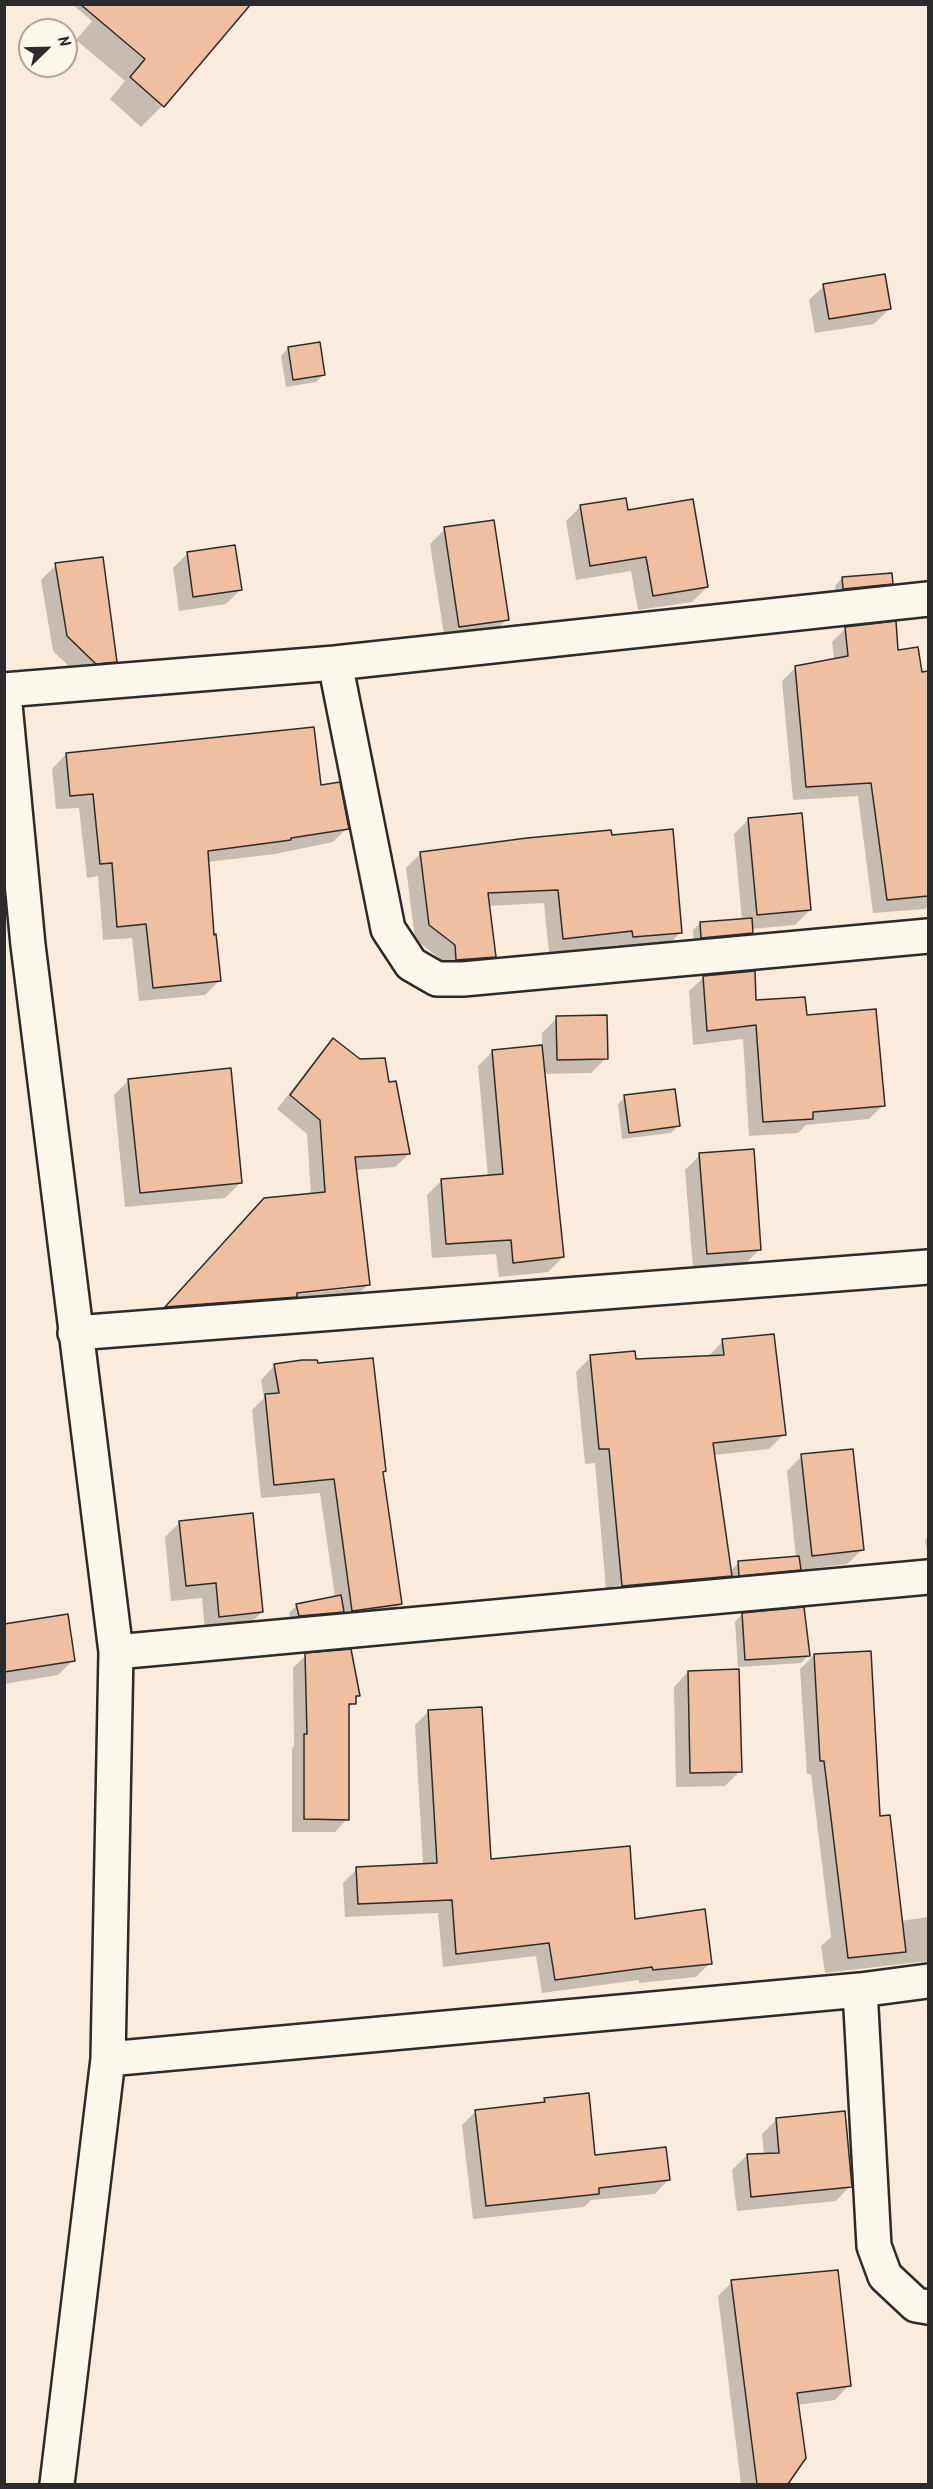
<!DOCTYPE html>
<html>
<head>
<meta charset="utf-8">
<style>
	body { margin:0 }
	#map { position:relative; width:933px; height:2489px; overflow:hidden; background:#f9ecdd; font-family:Kalam,sans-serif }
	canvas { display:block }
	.frame { position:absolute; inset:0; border:6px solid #2b2b2b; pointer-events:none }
	.north { position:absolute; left:18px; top:18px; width:60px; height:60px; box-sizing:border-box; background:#fbf7ec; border:2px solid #a8a59f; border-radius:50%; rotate:67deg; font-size:16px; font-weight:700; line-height:24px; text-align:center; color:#2b2b2b }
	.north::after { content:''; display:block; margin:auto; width:21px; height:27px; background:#2b2b2b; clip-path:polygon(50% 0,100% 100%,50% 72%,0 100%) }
</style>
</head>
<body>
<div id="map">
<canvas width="933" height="2489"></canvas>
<div class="frame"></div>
<div class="north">N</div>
</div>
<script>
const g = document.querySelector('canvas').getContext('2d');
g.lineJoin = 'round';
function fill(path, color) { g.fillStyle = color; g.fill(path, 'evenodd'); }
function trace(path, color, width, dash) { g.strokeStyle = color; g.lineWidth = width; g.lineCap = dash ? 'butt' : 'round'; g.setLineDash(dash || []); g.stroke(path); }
const shadow = new Path2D(`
	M72 4H249L162 106 141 127 110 99 125 81 76 40 92 21Z
	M824 286 889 309 874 324 815 333 809 300Z
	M288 348 324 374 316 382 286 387 281 356Z
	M581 506 627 512 707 587 692 602 638 610 631 571 576 580 566 521Z
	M445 529 507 619 493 634 445 641 430 544Z
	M188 553 241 589 226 604 179 611 173 568Z
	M56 565 115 661 100 676 81 678 53 651 41 580Z
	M842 578 892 583 884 591 836 596 835 586Z
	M846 628 897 652 921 674 928 673V764L925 765 928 799V906L925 909 873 913 858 796 793 800 782 681 796 667 834 660 832 642Z
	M66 754 319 787 347 828 333 842 275 854 207 862 212 936 219 981 205 995 139 1001 132 938 103 940 98 876 87 878 79 808 56 809 52 769Z
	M749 819 810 910 795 925 751 929V933L744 940 694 945 693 930 700 923 742 920 734 834Z
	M610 837 681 932 666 947 619 951 618 945 549 953 544 903 488 906 495 957 480 971 442 974 441 960 415 939 406 868 421 853Z
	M704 977 755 1001 805 1016 883 1105 869 1119 806 1125 798 1133 749 1136 743 1039 693 1045 689 991Z
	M557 1018 606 1058 591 1073 544 1074 563 1257 548 1272 499 1277 496 1254 432 1258 427 1195 442 1180 488 1177 478 1066 493 1051 542 1047V1033Z
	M334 1040 388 1084 409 1154 395 1167 355 1170 368 1285 354 1298 154 1320 250 1214 311 1195 307 1134 277 1109 320 1054ZM355 1285V1288L290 1295 289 1292Z
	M129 1080 240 1183 225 1198 125 1207 114 1095Z
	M625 1097 678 1126 671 1133 622 1139 618 1104Z
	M700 1155 759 1250 744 1265 693 1268 685 1170Z
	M723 1341 784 1434 769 1449 714 1455 730 1572 739 1562 796 1557 787 1471 802 1456 862 1550 847 1564 799 1570 792 1577 732 1582V1574L715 1591 607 1601 595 1463 585 1464 576 1372 591 1357 634 1361 708 1357ZM716 1576V1579L614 1589V1586Z
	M275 1365 385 1471 382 1473 401 1603 387 1618 291 1623 289 1613 297 1605 335 1597 320 1493 261 1498 252 1410 264 1398 261 1380Z
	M180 1522 262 1612 247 1627 205 1631 202 1598 171 1601 165 1537Z
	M928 1537V1556L925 1540Z
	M742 1614 808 1656 801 1663 738 1667 735 1622Z
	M4 1625 73 1660 58 1675 4 1684Z
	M306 1655 359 1695 347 1711V1819L335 1832H292V1748L294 1746 293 1668Z
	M814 1655 879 1818 901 1921 928 1917V1961L825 1973 821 1946 831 1937 811 1774H807L800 1669Z
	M688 1672 740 1771 725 1786 676 1787 674 1687Z
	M428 1712 489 1860 634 1921 710 1963 696 1977 639 1983V1980L542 1993 536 1956 443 1967 438 1913 345 1917 343 1883 357 1869 423 1865 415 1725Z
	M545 2099 594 2157 668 2180 655 2194 591 2200 584 2207 473 2219 462 2125 476 2111 540 2104Z
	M777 2119 850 2186 836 2201 737 2211 732 2170 747 2155H764L762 2134Z
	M732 2282 849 2385 835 2400 797 2405 804 2458 786 2484H741L718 2296Z`);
const building = new Path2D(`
	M80 4H251L164 107 130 77 145 59Z
	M885 274 891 309 829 319 823 284Z
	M320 342 325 375 293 380 288 347Z
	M626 498 628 510 693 499 708 587 653 596 646 557 590 566 580 505Z
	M494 520 509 620 459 627 444 527Z
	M235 545 242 590 193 597 187 552Z
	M103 557 117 662 96 664 67 636 55 563Z
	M892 573 893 584 843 589 842 577Z
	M896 621 898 650 918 647 922 672 928 671V896L887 900 871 783 806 787 795 666 848 656 845 627Z
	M314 727 321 785 340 782 349 829 291 838V840L208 851 214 935 216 934 221 981 153 988 146 924 117 927 112 863 100 864 93 794 70 796 66 753Z
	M802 813 811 910 757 915 748 818Z
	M673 829 682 933 633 937 632 931 563 939 558 890 488 893 496 957 456 960 455 945 429 925 420 852 527 838 611 830 612 835Z
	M752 918 753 933 701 938 700 922Z
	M755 971 756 1000 805 997 807 1015 876 1009 885 1106 813 1112V1119L763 1122 756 1025 707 1031 703 976Z
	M607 1015 608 1059 557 1060 556 1016Z
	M333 1038 360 1059 385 1058 389 1082 396 1081 410 1154 355 1157 370 1285 297 1293V1297L165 1307 264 1198 325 1192 320 1120 290 1095Z
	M542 1045 564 1257 513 1263 511 1240 446 1244 441 1179 503 1174 492 1050Z
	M231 1068 242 1183 140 1193 128 1079Z
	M675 1089 680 1126 629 1133 624 1095Z
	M754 1149 761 1250 707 1254 699 1153Z
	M774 1334 786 1435 713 1443 732 1576 622 1586 609 1449H599L590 1355 635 1351 636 1359 724 1355 722 1339Z
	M373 1358 386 1471 383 1472 402 1604 352 1611 334 1479 274 1485 265 1394 279 1393 274 1364 302 1360H317L318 1363Z
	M853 1449 864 1550 812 1556 801 1454Z
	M253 1513 263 1612 219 1617 216 1583 186 1586 179 1521Z
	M799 1556 801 1570 739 1576 738 1561Z
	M341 1595 344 1612 299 1616 296 1604Z
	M804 1607 810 1656 745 1660 742 1613Z
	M68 1614 75 1661 4 1672V1624Z
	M351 1649 360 1696H356V1704H349V1820L304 1819V1734H307L305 1653Z
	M871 1651 880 1816 890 1815 906 1952 848 1958 824 1761H820L814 1654Z
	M739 1669 742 1772 690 1773 688 1671Z
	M482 1707 491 1859 630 1846 635 1919 705 1909 712 1964 653 1970 652 1967 555 1980 549 1943 456 1954 452 1900 358 1904 356 1867 437 1863 428 1710Z
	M589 2093 595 2155 666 2147 670 2180 599 2188V2194L486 2206 475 2110 545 2102 544 2098Z
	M845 2111 852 2187 751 2197 747 2154 779 2153 776 2118Z
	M838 2270 851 2386 797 2393 806 2458 788 2484H757L731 2280Z`);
const minor = new Path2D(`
	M335 663 388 929 411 964 437 979H463L928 936
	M4 690 335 663 928 599
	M4 694 28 945 116 1652 108 2059 57 2484
	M75 1333 928 1267
	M116 1652 928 1577
	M860 1990 874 2246 885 2276 916 2305 928 2307
	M108 2059 860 1990 928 1981`);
fill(shadow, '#0003');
fill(building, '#f0bea1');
trace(building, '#2b2b2b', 1.5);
trace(minor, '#2b2b2b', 38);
trace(minor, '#fbf7ec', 33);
</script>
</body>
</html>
